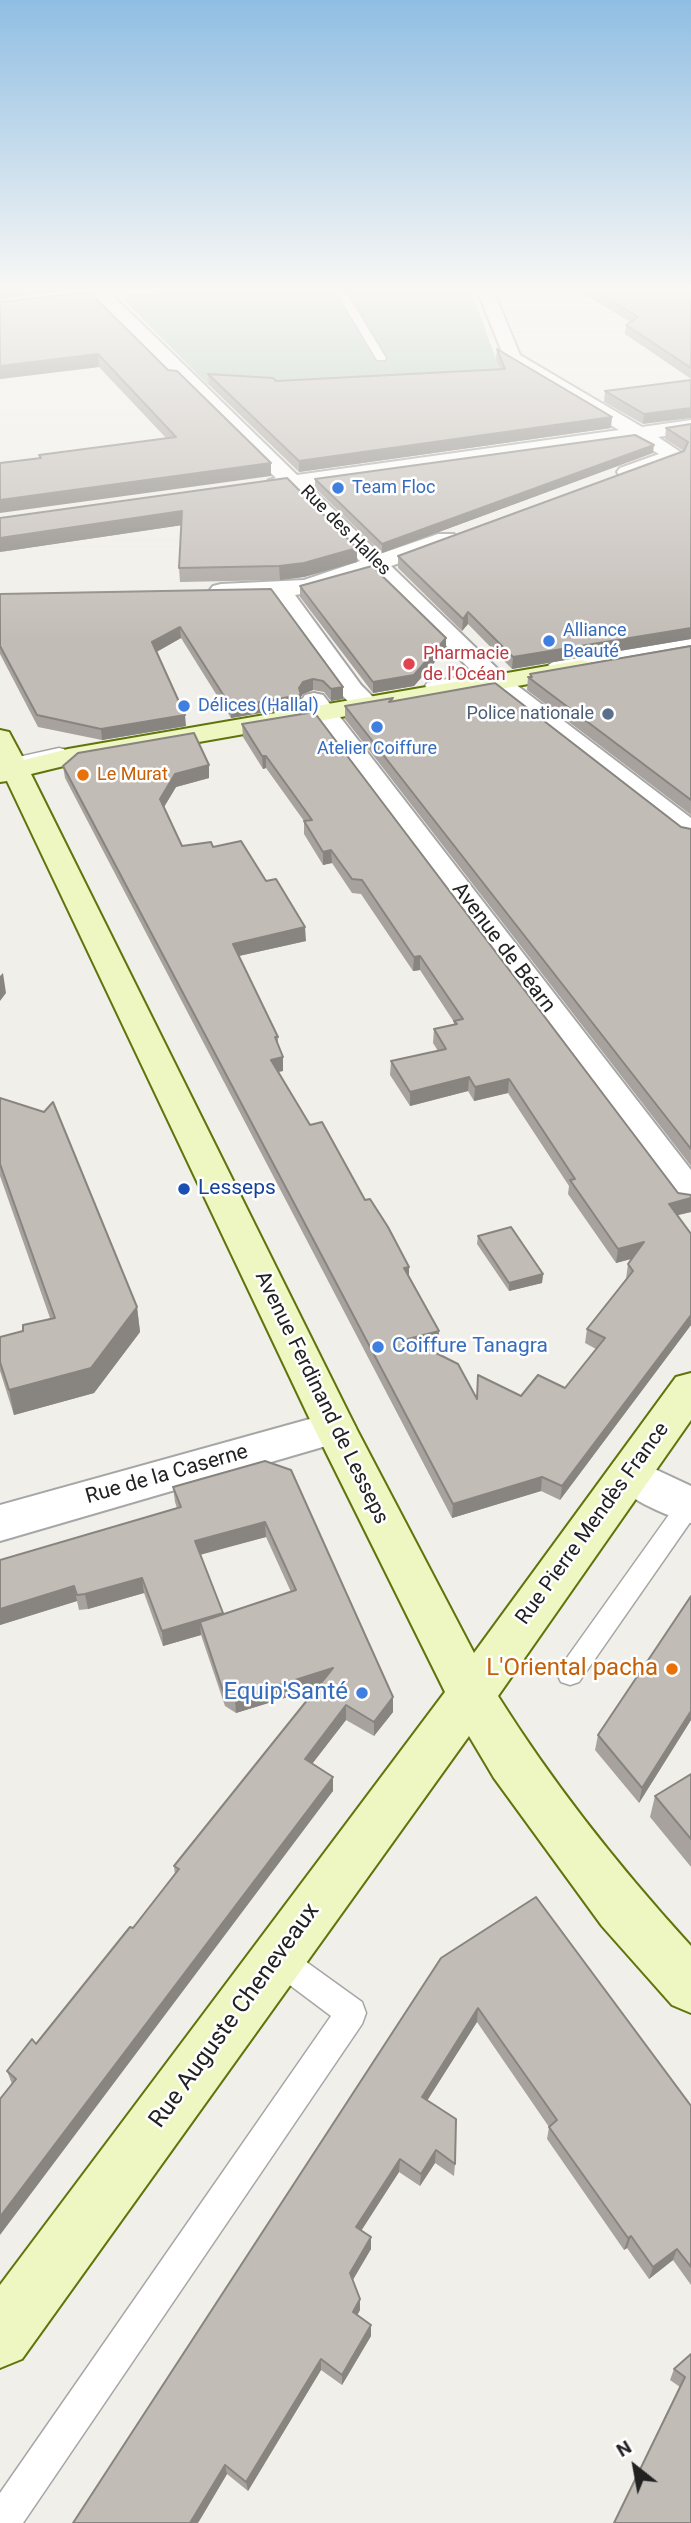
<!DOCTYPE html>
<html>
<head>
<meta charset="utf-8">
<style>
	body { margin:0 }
	#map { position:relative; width:691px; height:2523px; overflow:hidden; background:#f1efe9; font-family:Roboto,sans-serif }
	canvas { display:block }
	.north { position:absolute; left:600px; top:2432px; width:70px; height:70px; -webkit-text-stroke:5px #fff; paint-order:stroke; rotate:329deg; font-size:19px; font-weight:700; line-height:28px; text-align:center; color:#222 }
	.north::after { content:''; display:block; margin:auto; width:24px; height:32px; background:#222; clip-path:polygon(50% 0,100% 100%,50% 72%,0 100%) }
</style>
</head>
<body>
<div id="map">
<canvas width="691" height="2523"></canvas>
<div class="north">N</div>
</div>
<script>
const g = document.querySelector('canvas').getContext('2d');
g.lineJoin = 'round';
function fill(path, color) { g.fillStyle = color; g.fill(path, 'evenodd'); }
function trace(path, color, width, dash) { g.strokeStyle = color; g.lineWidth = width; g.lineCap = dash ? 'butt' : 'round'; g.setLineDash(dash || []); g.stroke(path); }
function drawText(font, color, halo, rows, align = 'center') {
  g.font = font + ' Roboto,sans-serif'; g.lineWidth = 5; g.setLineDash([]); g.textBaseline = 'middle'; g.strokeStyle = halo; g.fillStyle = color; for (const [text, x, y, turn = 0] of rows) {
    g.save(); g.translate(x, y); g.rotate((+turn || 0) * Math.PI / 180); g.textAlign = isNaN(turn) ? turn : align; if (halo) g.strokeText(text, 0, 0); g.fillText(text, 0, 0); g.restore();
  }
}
const cemetery = new Path2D(`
	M172 290H471L496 359 527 377 309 391 208 385 122 298 126 295Z`);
const lane = new Path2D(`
	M335 290H345L386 358 385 360H377Z
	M691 637V645L555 669 548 665 555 661Z
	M486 667 491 668V674L465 684 432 690 425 686 427 683 457 677Z
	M59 748 64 749 66 752 64 755 0 769V761Z
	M691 1493V1521L579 1682 570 1685 561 1682 557 1674 561 1666 683 1495Z
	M277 1944 287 1948 362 2002 366 2013 362 2024 23 2523H0V2493L331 2016 267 1968 262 1958 267 1948Z`);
const street = new Path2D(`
	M96 290H107L297 475 619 430 506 362 477 290H493L520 355 642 427 691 420V432L658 437 685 455 682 459 627 478 620 476 617 472 620 468 659 454 635 440 309 486 380 554 438 534H454L457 539 454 544 391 566 506 677 691 818V841L681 838 488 687 372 572 315 592 295 595 361 685 381 705 377 711C370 712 363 714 357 709 331 690 293 625 272 596L221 598 213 596 209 591 213 586 221 584 304 580 360 561 288 489 269 488 265 484 269 480 276 478 95 298 93 294Z
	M314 693 323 695 691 1170V1208L678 1205 305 707 301 701 305 695Z
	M335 1412 350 1417 356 1428 350 1439 0 1541V1505Z
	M629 1457 691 1486V1523C667 1516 619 1496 607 1474L614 1462Z`);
const secondary = new Path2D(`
	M582 660 591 663 595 668 591 673 68 765 31 774 356 1428 474 1653 676 1377 691 1373V1420L498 1696C554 1785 620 1868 691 1946V2013L672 2005 602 1926 494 1778 469 1736 22 2359 0 2368V2285L445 1692 314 1428 7 781 0 782V730L9 732 24 760 68 749Z`);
const wall = new Path2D(`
	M577 290H691V379L625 334 626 325 630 322Z
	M89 292 271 476 39 458V455L166 438 99 367 0 379V302Z
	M497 349 611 428 299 472 209 385 208 374 276 381 501 370 496 359Z
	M691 380 643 424 604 402 605 391Z
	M691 424V639L512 669 468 624 462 631 398 568V556L684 451 665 439 666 428Z
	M653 453 382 553 315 488V479Z
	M287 478 357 548V562L304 577 280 580 180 582 179 568 182 525 0 552Z
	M300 586 446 638V649L414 686 373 693 300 597Z
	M271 589 343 687V699L331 701 324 692 313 690 303 694 301 696V706L231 718 181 638 156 652 186 726 102 740 38 727 0 654V594Z
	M691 646V815L527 690 528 677H530V674Z
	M393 701 681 827 691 829V1166L345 719V706Z
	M242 724 678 1193 691 1195V1212L677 1215 691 1234V1325L560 1500 541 1491 452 1518 65 778 63 766 209 778 176 787 164 807 182 846 213 847 266 881 306 941 239 956 278 1037V1044L283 1071 278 1072 310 1125 409 1278 439 1331 438 1345 426 1348 477 1398 478 1375 521 1396 565 1388 596 1349 585 1343 587 1329 626 1279 628 1264 631 1259 616 1263 568 1194 569 1186 508 1093 474 1101 468 1091 410 1106 390 1075 391 1061 438 1051 433 1043 434 1029 454 1024V1022L420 970 413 971 361 894 352 893 332 863 323 865 304 834V821L266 768 263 769 243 737Z
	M0 1098 137 1307 140 1332 94 1393 14 1415 0 1371V1337L23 1331 50 1318 0 1176Z
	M478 1236 543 1274 542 1283 509 1291 477 1244Z
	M265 1461 393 1697V1712L374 1736 346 1720 312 1764 333 1777V1791L12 2084 7 2071 36 2044 133 1928 175 1875 174 1866 317 1688 236 1713 225 1706 201 1635 163 1646 144 1593 88 1609 79 1610 77 1601 0 1625V1560L177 1508 175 1502 173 1487ZM266 1537 291 1592 223 1614 200 1554Z
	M691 1596V1720L639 1803 595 1750 598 1735Z
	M691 1774V1867L650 1817 655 1796Z
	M441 1958 691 2106V2285L673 2260 649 2279 627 2248 624 2250 547 2139 549 2127 477 2022 427 2101 455 2164 454 2176 435 2163 420 2186 399 2172 361 2230 371 2249 352 2280 360 2310 357 2315 371 2325V2336L342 2385 321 2370 248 2491 227 2474 198 2523Z
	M691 2354V2523L680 2387 670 2380 674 2369Z`);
const shadedWall = new Path2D(`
	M0 290H71L0 299Z
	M98 354 99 367 0 379V366Z
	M691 408V418L643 424 644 414Z
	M612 417 611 428 299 472V461Z
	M654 445 653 453 382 553V544Z
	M271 463V476L0 513V500Z
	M182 511 183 525 0 552V538Z
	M357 548V562L304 577 280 580 279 566Z
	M468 612V624L462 631 463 619Z
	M180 627 181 638 153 654 152 642Z
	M691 628V639L512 669 513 657Z
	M446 638V649L414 686 373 693V682Z
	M313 679V690L303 694 301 696V706L231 718V707L299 688 303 682Z
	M343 687V699L331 701V689Z
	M185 715 186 726 102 740 101 729Z
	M262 756H266V768L263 769Z
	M209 765V778L176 787 161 812 160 799 175 774Z
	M331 850 332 863 323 865V852Z
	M305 927 306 941 234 957 233 944Z
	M420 956V970L413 971 414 957Z
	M3 973 6 993 0 1001V976Z
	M283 1057V1071L271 1073V1060Z
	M469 1077 468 1091 410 1106V1092Z
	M509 1079 508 1093 474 1101 475 1087Z
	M691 1198V1212L666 1218 669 1204Z
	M644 1242 642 1256 616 1263 618 1249Z
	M409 1267V1281L404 1268Z
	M543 1274 542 1283 509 1291V1283Z
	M137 1307 140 1332 94 1393 14 1415 9 1390Z
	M691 1315V1325L560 1500 562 1486Z
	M439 1331 438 1345 408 1353V1339Z
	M542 1477 541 1491 452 1518 453 1504Z
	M265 1522 266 1537 196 1556 195 1541Z
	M142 1578 144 1593 88 1609 85 1594Z
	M74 1586 77 1601 0 1625V1609Z
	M223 1613 224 1628 200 1622 201 1635 163 1646 162 1631Z
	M333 1668V1683L236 1713 235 1699Z
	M393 1697V1712L374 1736V1722Z
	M346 1705V1720L305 1773V1759Z
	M691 1711V1720L639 1803 642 1788Z
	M333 1777V1791L0 2235V2217Z
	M478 2008 477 2022 421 2110 422 2097Z
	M436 2150 435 2163 420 2186 421 2174Z
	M400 2159 399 2172 356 2239V2227Z
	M631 2236 627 2248 624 2250 628 2238Z
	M371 2237V2249L350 2285V2273Z
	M677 2249 673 2260 649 2279 653 2267Z
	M360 2299V2310L353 2323V2312Z
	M371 2325V2336L342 2385V2375Z
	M321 2359V2370L248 2491 246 2482Z
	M225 2465 227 2474 198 2523H190Z`);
const building = new Path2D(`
	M594 290H691V368L626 325 638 317Z
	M89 292 168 370 177 371 271 463 0 500V463L41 458 39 455 176 437 98 354 0 366V302Z
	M497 349 612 417 299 461 208 374 273 378 276 381 505 369Z
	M691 380V408L644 414 605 391Z
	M691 424V628L513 657 468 612 463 619 398 556 684 451 688 442 666 428Z
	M635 435 654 445 382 544 315 479Z
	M287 478 357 548 304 563 279 566 179 568 182 511 0 538V518Z
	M372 566 446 638 414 675 373 682 300 586Z
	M271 589 343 687 331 689 323 681 313 679 303 682 299 688 301 695 231 707 180 627 152 642 185 715 101 729 37 715 0 646V594Z
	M691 646V800L528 677H532L530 674Z
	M495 683 681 827 691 829V1149L345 706 393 698 389 702Z
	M314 712 678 1193 691 1195V1198L669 1204 691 1234V1315L562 1486 542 1477 453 1504 63 766 78 753 194 733 209 765 175 774 160 799 182 846 211 842 213 847 241 841 266 881 276 879 305 927 233 944 278 1037H275L283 1057 271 1060 310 1125 322 1122 365 1200 370 1199 388 1227 409 1267 404 1268 439 1331 408 1339 458 1364 477 1399 478 1375 521 1396 538 1375 565 1388 605 1338 587 1329 633 1271 628 1264 644 1242 618 1249 570 1180 575 1179 509 1079 475 1087 469 1077 410 1092 391 1061 446 1049 434 1029 457 1024 454 1021 463 1019 420 956 414 957 362 880 352 879 331 850 323 852 304 821 312 820 266 756H262L242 724Z
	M0 1098 44 1112 53 1102 137 1307 91 1368 9 1390 0 1362V1337L23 1331V1325L55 1318 0 1164Z
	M511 1227 543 1274 509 1283 478 1236Z
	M265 1461 291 1470 393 1697 374 1722 346 1705 305 1759 333 1777 0 2217V2099L16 2079 7 2071 32 2039 36 2044 130 1927 133 1928 179 1869 174 1866 333 1668 235 1699 223 1691 200 1622 296 1590 265 1522 195 1541 223 1613 162 1631 142 1578 85 1594 77 1595 74 1586 0 1609V1560L181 1507 173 1487Z
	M691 1596V1711L642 1788 598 1735Z
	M691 1774V1839L655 1796Z
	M536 1897 691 2106V2267L677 2249 653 2267 631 2236 628 2238 549 2127 557 2120 478 2008 422 2097 456 2119 455 2164 436 2150 421 2174 400 2159 356 2227 371 2237 350 2273 360 2299 353 2312 371 2325 342 2375 321 2359 246 2482 225 2465 190 2523H73L441 1958Z
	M691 2354V2523H614L685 2377 674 2369Z`);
const markers = [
	[338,488,7,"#3f7fe0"],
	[549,641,7,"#3f7fe0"],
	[409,664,7,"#e0444e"],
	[184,706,7,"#3f7fe0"],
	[608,714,7,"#5c6f8a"],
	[377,727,7,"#3f7fe0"],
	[83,775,7,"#e8710a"],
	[184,1189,7,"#1a4fb4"],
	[378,1347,7,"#3f7fe0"],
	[672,1669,7,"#e8710a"],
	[362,1693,7,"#3f7fe0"]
];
const farShopnames = [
	["Team Floc",352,488],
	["Alliance",563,631],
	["Beauté",563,652],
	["Délices (Hallal)",198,706],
	["Atelier Coiffure",377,749,"center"]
];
const farStreetnames = [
	["Rue des Halles",345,531,45]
];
const farHealthnames = [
	["Pharmacie",423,654],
	["de l'Océan",423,675]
];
const farServicenames = [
	["Police nationale",594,714]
];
const farFoodnames = [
	["Le Murat",97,775]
];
const streetNames = [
	["Avenue de Béarn",503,948,53],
	["Avenue Ferdinand de Lesseps",321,1398,64],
	["Rue de la Caserne",167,1475,-16],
	["Rue Pierre Mendès France",593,1524,-54]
];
const transitNames = [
	["Lesseps",198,1189]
];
const shopNames = [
	["Coiffure Tanagra",392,1347]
];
const nearFoodnames = [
	["L'Oriental pacha",658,1669]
];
const nearShopnames = [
	["Equip'Santé",348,1693]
];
const nearStreetnames = [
	["Rue Auguste Cheneveaux",235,2016,-54]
];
fill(cemetery, '#acc9b3');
trace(lane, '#a6a6a6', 3);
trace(street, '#a6a6a6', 4);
trace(secondary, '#5f750c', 4);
fill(lane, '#fff');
fill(street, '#fff');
fill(secondary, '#eef6c2');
fill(wall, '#a7a29d');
fill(shadedWall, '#88847f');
fill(building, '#c2bcb6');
trace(building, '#88847f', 2);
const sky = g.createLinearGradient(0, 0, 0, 643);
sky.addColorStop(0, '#90bee3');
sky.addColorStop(0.45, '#f9f8f5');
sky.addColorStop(1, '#f9f8f500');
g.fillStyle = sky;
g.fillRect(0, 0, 691, 643);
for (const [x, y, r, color] of markers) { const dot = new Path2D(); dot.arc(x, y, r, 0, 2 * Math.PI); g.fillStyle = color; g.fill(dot); trace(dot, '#fff', 2.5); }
drawText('18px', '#366cbe', '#fff', farShopnames, 'left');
drawText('18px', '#222', '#fff', farStreetnames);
drawText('18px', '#be3a42', '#fff', farHealthnames, 'left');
drawText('18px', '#4e5e75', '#fff', farServicenames, 'right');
drawText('18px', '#c56008', '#fff', farFoodnames, 'left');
drawText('21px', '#222', '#fff', streetNames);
drawText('21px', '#164399', '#fff', transitNames, 'left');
drawText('21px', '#366cbe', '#fff', shopNames, 'left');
drawText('24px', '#c56008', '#fff', nearFoodnames, 'right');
drawText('24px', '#366cbe', '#fff', nearShopnames, 'right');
drawText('24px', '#222', '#fff', nearStreetnames);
</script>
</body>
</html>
